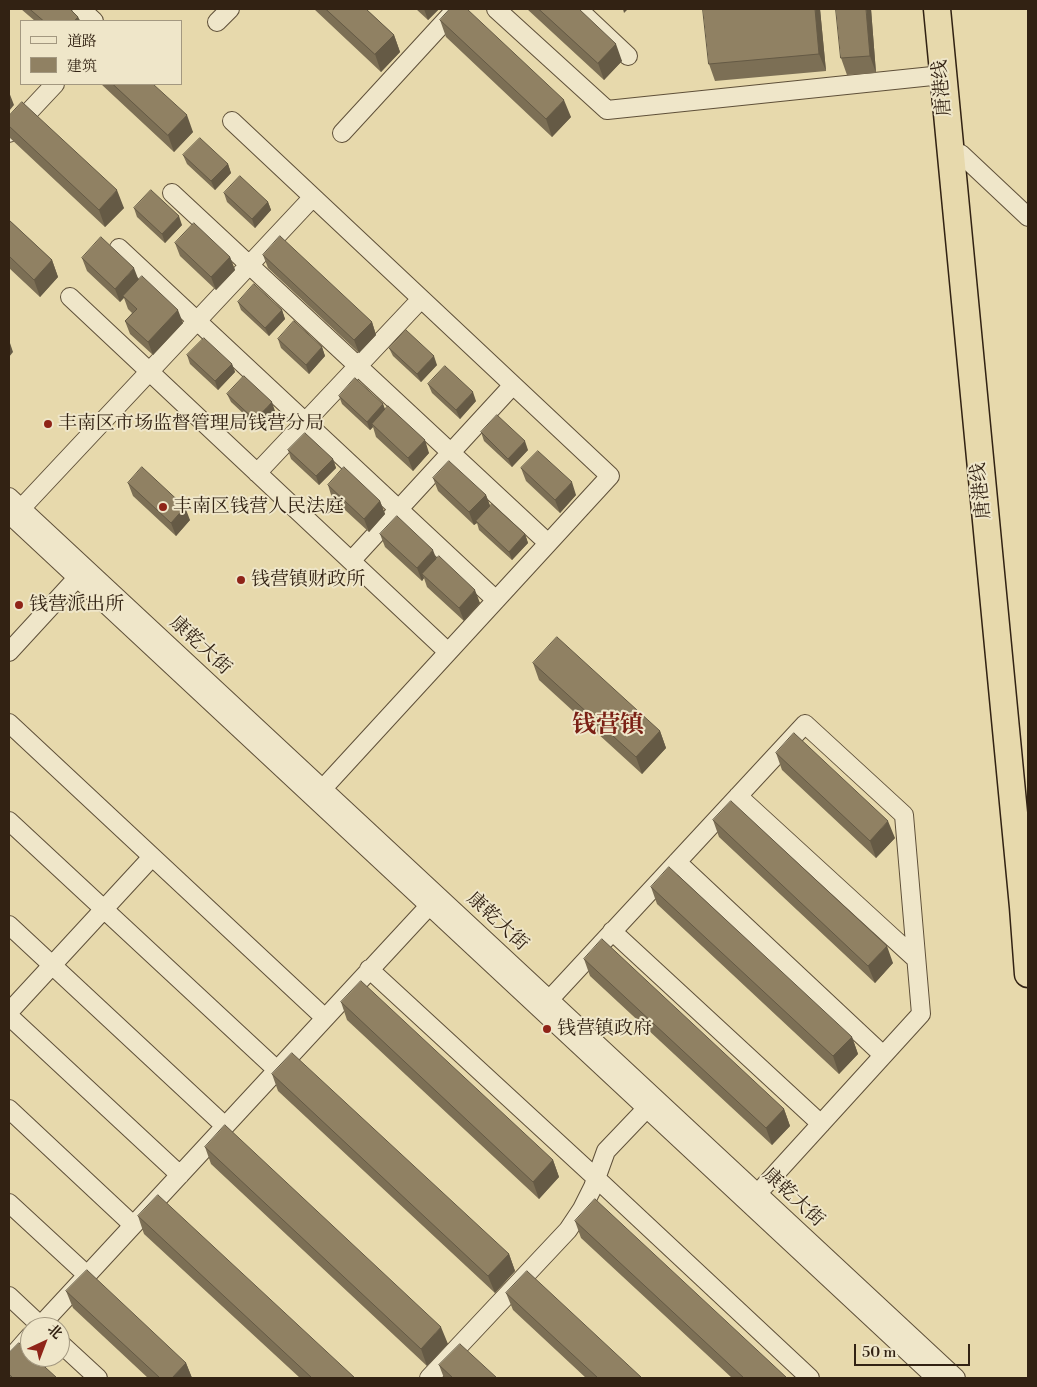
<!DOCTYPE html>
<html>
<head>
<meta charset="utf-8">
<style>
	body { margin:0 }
	#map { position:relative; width:1037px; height:1387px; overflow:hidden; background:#e7d9ac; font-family:"Libre Bodoni","Noto Serif SC",serif }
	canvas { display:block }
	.frame { position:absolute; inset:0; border:10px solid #322213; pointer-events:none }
	.legend { position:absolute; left:20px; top:20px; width:162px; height:65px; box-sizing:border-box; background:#efe6c9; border:1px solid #a39880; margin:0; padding:6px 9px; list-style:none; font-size:15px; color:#322213 }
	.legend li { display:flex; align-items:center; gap:10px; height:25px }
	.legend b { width:25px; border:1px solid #a39880 }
	.north { position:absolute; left:20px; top:1317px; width:50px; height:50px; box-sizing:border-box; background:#efe6c9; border:1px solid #a39880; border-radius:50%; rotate:43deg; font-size:14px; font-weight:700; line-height:20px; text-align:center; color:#322213 }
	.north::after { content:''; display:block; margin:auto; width:18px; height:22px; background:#8f2418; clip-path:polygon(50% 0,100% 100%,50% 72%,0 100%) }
	.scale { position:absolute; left:854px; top:1344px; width:116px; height:22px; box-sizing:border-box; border:2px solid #322213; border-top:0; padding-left:6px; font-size:15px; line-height:18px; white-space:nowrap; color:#322213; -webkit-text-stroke:4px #efe6c9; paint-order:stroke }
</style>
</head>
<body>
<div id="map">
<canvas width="1037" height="1387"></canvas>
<div class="frame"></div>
<ul class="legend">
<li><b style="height:6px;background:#efe6c9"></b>道路</li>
<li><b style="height:14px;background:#908163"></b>建筑</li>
</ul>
<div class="north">北</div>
<div class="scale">50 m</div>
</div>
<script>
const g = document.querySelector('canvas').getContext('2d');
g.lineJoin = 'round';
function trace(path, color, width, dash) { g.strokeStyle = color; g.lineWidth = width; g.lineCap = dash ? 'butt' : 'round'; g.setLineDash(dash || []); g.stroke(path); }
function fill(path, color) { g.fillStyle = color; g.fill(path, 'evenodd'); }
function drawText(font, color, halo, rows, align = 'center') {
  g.font = font + ' "Libre Bodoni","Noto Serif SC",serif'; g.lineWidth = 4; g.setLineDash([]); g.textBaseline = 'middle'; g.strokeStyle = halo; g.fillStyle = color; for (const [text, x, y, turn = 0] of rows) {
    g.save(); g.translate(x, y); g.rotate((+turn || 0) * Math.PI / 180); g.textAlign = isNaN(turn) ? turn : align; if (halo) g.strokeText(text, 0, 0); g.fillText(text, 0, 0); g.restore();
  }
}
const minor = new Path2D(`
	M81 9 94 21
	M496 9 607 110 942 75
	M578 9 628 56
	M217 22 230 9
	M232 121 610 476 316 796
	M9 133 55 84
	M342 133 456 9
	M961 154 1028 217
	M172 193 548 543
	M119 248 496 600
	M70 297 448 652
	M257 473 421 299
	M9 497 956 1378
	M9 514 936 1378
	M14 516 313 197
	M351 561 513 385
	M9 652 77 578
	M9 723 325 1018
	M738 796 916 959
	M9 821 277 1070
	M677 862 883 1055
	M9 925 225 1126
	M612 931 821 1124
	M369 969 596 1178 810 1378
	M549 1000 805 724 904 815 921 1014 757 1194
	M9 1012 152 857
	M9 1016 180 1175
	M9 1109 133 1225
	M9 1203 87 1275
	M9 1296 42 1327
	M39 1327 429 906
	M60 1343 98 1378
	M9 1360 30 1336
	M429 1378 568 1230 582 1209 593 1187 606 1151 647 1108`);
const highway = new Path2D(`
	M937 9 1023 907 1028 974`);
const wall = new Path2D(`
	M21 9H70L78 17 80 21H35Z
	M314 9H366L394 35 400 52 381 72Z
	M416 9H439L428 20Z
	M527 9H579L622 61 604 80Z
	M820 9 826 71 715 81 709 64Z
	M871 9 876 73 847 75 841 58Z
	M440 20 571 117 552 137 446 37Z
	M101 84H153L193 132 174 152Z
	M9 116 124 208 105 227 10 138 9 135Z
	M183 155 228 164 231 173 215 190 187 164Z
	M224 193 268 202 271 210 255 228 227 202Z
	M134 208 182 225 165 243 137 217Z
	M9 220 52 260 58 277 40 297 9 268Z
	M175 243 230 257 235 270 216 290 180 256Z
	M263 255 372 322 376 335 359 353 268 268Z
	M82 258 138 280 183 323 153 355 130 334 125 321 132 313 128 309 124 298 120 302 87 271Z
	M238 302 282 310 285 319 269 336 241 310Z
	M278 339 322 347 325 356 309 374 281 348Z
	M389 348 437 365 421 382 393 356Z
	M187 355 232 364 235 372 218 390 190 364Z
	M428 384 476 401 460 419 432 393Z
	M227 394 275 411 259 428 231 402Z
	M339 396 383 404 385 409 429 453 413 471 376 437 373 427 370 430 342 404Z
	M481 432 528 450 512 467 484 441Z
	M288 450 333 459 336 468 319 485 291 459Z
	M521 468 576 495 560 513 526 481Z
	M433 478 486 495 490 506 525 534 528 543 512 560 479 530 477 523 474 525 438 491Z
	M128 483 190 520 176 536 133 496Z
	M328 485 380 501 385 514 369 532 332 498Z
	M380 534 436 559 480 603 464 621 427 587 424 578 422 581 385 547Z
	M533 663 660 731 666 748 642 774 539 680Z
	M776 753 895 838 876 858 782 770Z
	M713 820 893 963 875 983 719 837Z
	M651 887 852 1037 858 1054 839 1074 657 904Z
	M584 959 784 1109 790 1126 772 1145 590 976Z
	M341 1002 553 1160 559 1177 539 1199 347 1020Z
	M272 1074 509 1254 515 1271 495 1293 278 1091Z
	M205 1147 448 1344 427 1366 211 1164Z
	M138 1216 355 1378H300L144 1234Z
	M575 1221 787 1378H732L581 1238Z
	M66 1291 186 1363 192 1378H148L73 1308Z
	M506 1293 642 1378H586L513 1310Z
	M9 1353 57 1378H9Z
	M439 1365 497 1378H444Z`);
const shadedWall = new Path2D(`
	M424 9H439L428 20Z
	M623 9H628L624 13Z
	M815 9H820L826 71 819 54Z
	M866 9H871L876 73 870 56Z
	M78 17 80 21H74Z
	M394 35 400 52 381 72 375 54Z
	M616 44 622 61 604 80 598 63Z
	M9 92 14 105 9 111Z
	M564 100 571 117 552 137 546 119Z
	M187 115 193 132 174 152 168 135Z
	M228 164 231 173 215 190 211 181Z
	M117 190 124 208 105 227 99 210Z
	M268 202 271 210 255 228 252 219Z
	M179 216 182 225 165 243 162 234Z
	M230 257 235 270 216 290 211 277Z
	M52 260 58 277 40 297 34 280Z
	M134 268 139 281 120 302 115 289Z
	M178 310 183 323 153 355 148 342Z
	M282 310 285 319 269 336 265 328Z
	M372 322 376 335 359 353 354 340Z
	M9 340 13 352 9 357Z
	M322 347 325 356 309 374 306 365Z
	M434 356 437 365 421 382 417 374Z
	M232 364 235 372 218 390 215 381Z
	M473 392 476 401 460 419 456 410Z
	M272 402 275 411 259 428 255 420Z
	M383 404 386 413 372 424 373 427 370 430 367 422Z
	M425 440 429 453 413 471 408 458Z
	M525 441 528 450 512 467 508 459Z
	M333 459 336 468 319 485 316 476Z
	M572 482 576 495 560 513 555 500Z
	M486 495 491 508 476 521 477 523 474 525 469 512Z
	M380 501 385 514 369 532 364 519Z
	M185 507 190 520 176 536 171 523Z
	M525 534 528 543 512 560 509 552Z
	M433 550 438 563 422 574 424 578 422 581 417 568Z
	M475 590 480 603 464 621 459 608Z
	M660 731 666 748 642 774 636 757Z
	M888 821 895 838 876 858 870 841Z
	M887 946 893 963 875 983 868 966Z
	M852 1037 858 1054 839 1074 833 1056Z
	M784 1109 790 1126 772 1145 766 1128Z
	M553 1160 559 1177 539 1199 533 1182Z
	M509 1254 515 1271 495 1293 488 1276Z
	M441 1327 448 1344 427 1366 421 1349Z
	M186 1363 192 1378H172Z`);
const building = new Path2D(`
	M30 9H70L78 17 74 21H44Z
	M326 9H366L394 35 375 54Z
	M450 9H467L564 100 546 119 440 20Z
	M539 9H579L616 44 598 63Z
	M703 9H815L819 54 709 64Z
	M836 9H866L870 56 841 58Z
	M113 84H153L187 115 168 135Z
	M22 102 117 190 99 210 9 126V116Z
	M200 138 228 164 211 181 183 155Z
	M240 176 268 202 252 219 224 193Z
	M151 190 179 216 162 234 134 208Z
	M9 220 52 260 34 280 9 256Z
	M194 223 230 257 211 277 175 243Z
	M280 236 372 322 354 340 263 255Z
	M101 237 134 268 115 289 82 258Z
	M142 276 178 310 148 342 125 321 137 309 123 296Z
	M254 284 282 310 265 328 238 302Z
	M294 321 322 347 306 365 278 339Z
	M406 330 434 356 417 374 389 348Z
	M204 338 232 364 215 381 187 355Z
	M445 366 473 392 456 410 428 384Z
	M244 376 272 402 255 420 227 394Z
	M355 378 383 404 367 422 339 396Z
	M388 406 425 440 408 458 372 424Z
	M497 415 525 441 508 459 481 432Z
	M305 433 333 459 316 476 288 450Z
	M538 451 572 482 555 500 521 468Z
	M449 461 486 495 469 512 433 478Z
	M142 467 185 507 171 523 128 483Z
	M344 467 380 501 364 519 328 485Z
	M492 504 525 534 509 552 476 521Z
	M397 516 433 550 417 568 380 534Z
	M439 556 475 590 459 608 422 574Z
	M557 637 660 731 636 757 533 663Z
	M794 733 888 821 870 841 776 753Z
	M731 801 887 946 868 966 713 820Z
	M669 867 852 1037 833 1056 651 887Z
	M602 939 784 1109 766 1128 584 959Z
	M361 981 553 1160 533 1182 341 1002Z
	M292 1053 509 1254 488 1276 272 1074Z
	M225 1125 441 1327 421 1349 205 1147Z
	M158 1195 355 1378H312L138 1216Z
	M595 1199 787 1378H744L575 1221Z
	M87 1270 186 1363 172 1378H160L66 1291Z
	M527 1271 642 1378H598L506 1293Z
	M19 1343 30 1353V1357H34L57 1378H13L9 1374V1353Z
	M460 1344 497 1378H453L439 1365Z`);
const markers = [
	[48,424,5,"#8f2418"],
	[163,507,5,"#8f2418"],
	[241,580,5,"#8f2418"],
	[19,605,5,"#8f2418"],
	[547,1029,5,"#8f2418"]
];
const streetNames = [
	["唐港线",943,88,-95],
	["唐港线",982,491,-96],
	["康乾大街",200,646,43],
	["康乾大街",497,922,43],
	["康乾大街",793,1198,43]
];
const poiNames = [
	["丰南区市场监督管理局钱营分局",58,424],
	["丰南区钱营人民法庭",173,507],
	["钱营镇财政所",251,580],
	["钱营派出所",29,605],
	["钱营镇政府",557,1029]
];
const districtNames = [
	["钱营镇",608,726]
];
trace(minor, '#5f5039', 20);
trace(highway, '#322213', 29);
trace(minor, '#efe6c9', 18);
trace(highway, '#e7d9ac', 26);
fill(wall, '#7c6f55');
fill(shadedWall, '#655a45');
fill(building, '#908163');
trace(building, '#655a45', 1);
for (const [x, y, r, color] of markers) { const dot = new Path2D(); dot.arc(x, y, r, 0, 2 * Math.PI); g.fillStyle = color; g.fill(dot); trace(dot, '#efe6c9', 2); }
drawText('19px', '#322213', '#efe6c9', streetNames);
drawText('19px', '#322213', '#efe6c9', poiNames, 'left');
drawText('bold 24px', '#7a1f14', '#efe6c9', districtNames);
</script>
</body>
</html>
